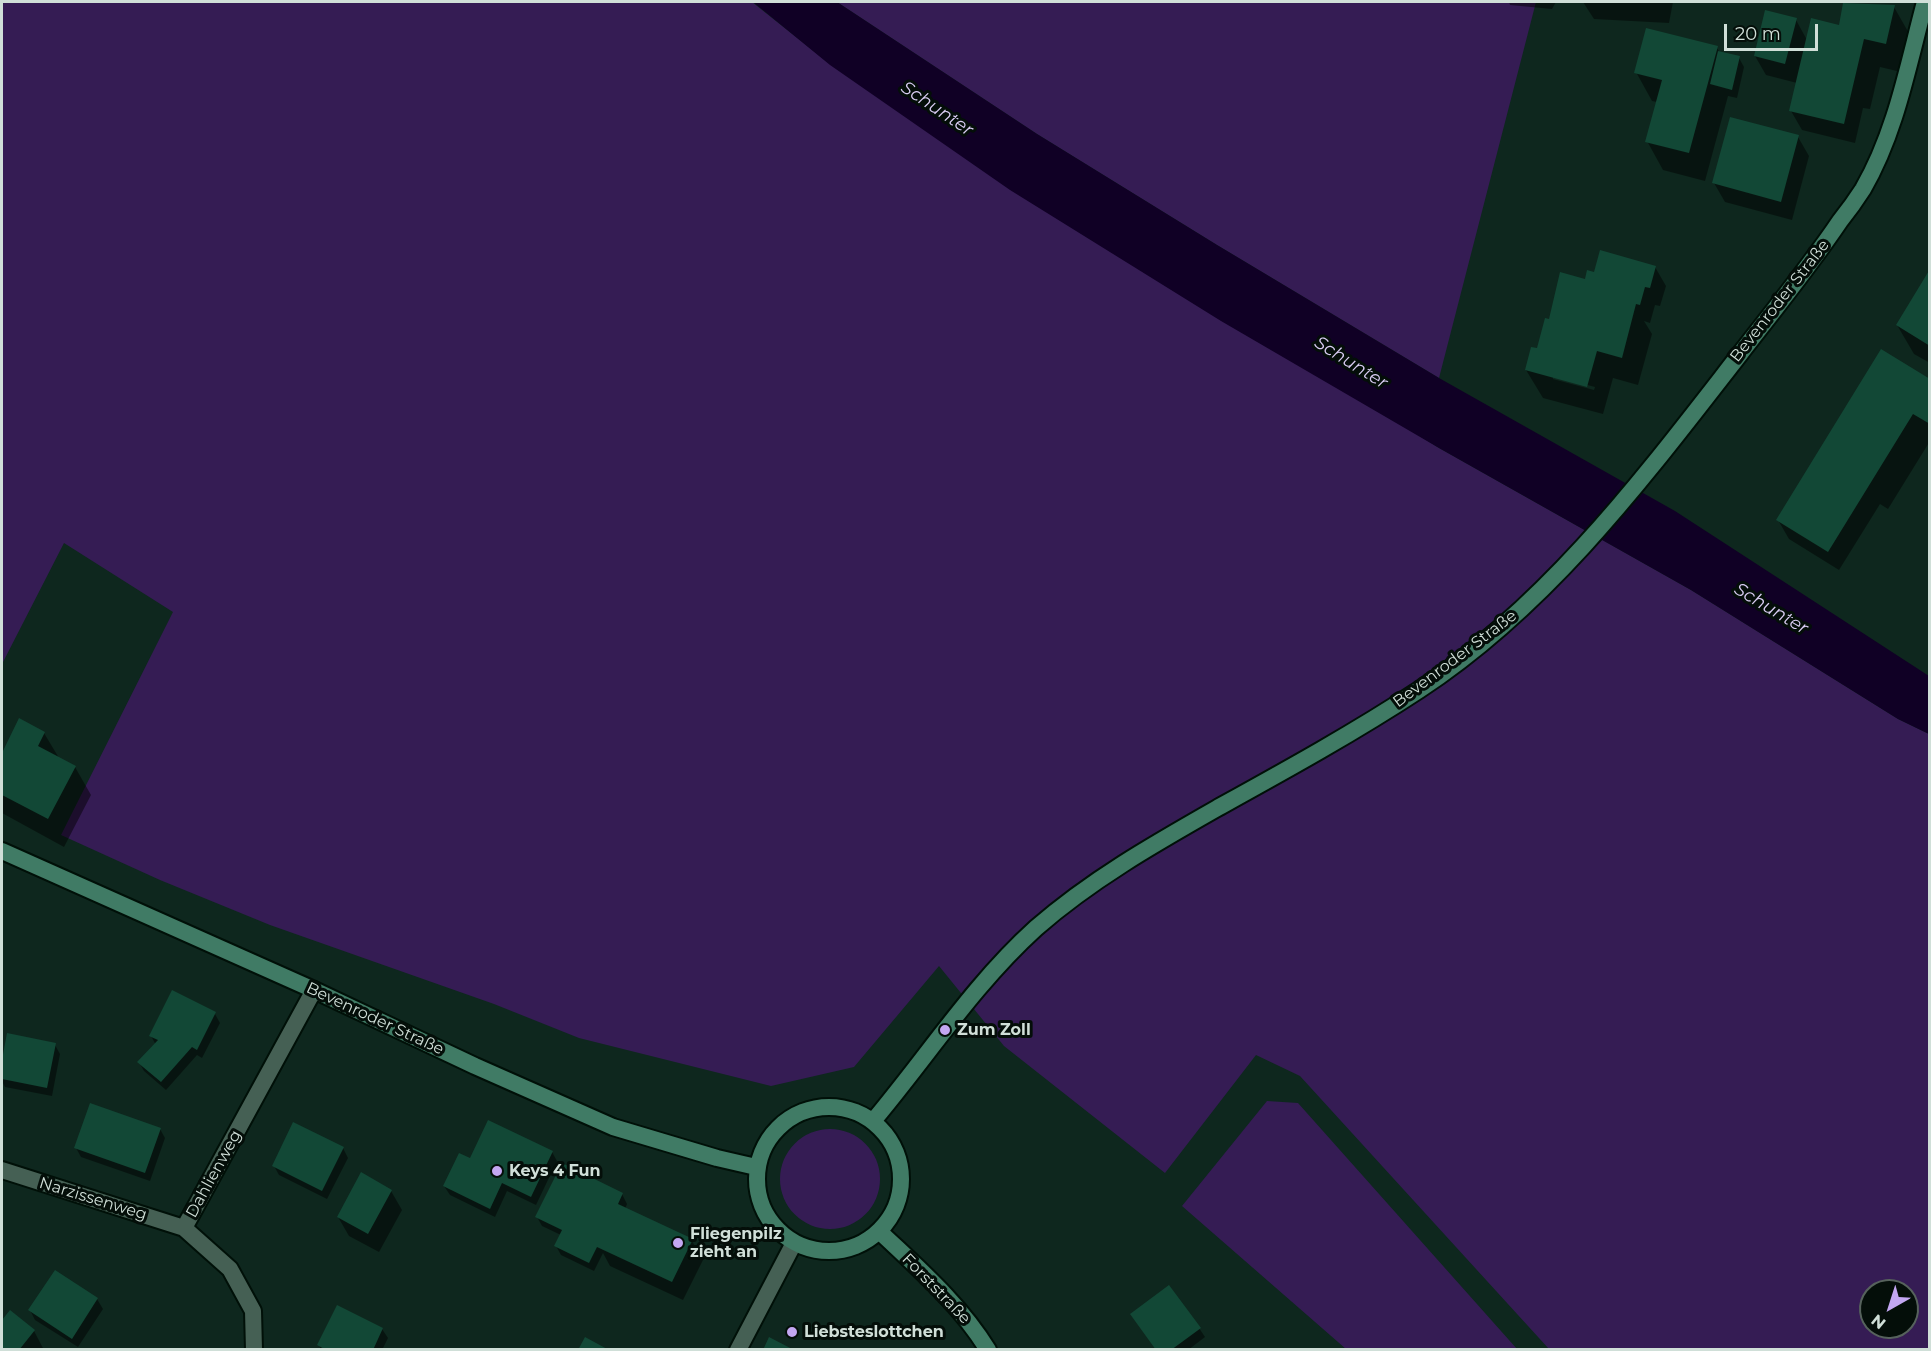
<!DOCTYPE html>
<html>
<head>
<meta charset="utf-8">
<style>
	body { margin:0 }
	#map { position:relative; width:1931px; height:1351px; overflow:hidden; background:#0e271e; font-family:Montserrat,sans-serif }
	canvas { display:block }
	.frame { position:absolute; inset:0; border:3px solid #d0dfd8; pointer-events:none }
	.north { position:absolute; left:1859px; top:1279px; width:60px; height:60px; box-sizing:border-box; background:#040e09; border:2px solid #56625c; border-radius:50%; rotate:219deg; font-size:16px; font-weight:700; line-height:24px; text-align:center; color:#d0dfd8 }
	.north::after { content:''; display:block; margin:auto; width:21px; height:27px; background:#c3a7f2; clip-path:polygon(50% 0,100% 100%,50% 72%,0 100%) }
	.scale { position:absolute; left:1724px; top:24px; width:94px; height:27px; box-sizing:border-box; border:3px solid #d0dfd8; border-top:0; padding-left:8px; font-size:18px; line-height:21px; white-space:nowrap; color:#d0dfd8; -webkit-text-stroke:4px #040e09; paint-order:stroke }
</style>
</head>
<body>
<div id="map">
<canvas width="1931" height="1351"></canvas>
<div class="frame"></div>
<div class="north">N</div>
<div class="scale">20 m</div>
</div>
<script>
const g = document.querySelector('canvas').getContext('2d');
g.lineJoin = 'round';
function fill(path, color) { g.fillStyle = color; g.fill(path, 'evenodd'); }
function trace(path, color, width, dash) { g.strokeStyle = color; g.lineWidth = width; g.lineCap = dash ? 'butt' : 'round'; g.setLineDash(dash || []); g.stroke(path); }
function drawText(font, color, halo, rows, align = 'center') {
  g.font = font + ' Montserrat,sans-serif'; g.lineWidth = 6; g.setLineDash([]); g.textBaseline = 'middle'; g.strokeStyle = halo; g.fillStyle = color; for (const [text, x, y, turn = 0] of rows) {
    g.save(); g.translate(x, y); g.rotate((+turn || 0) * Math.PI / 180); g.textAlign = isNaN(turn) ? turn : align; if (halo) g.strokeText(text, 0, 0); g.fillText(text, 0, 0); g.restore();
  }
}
const green = new Path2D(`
	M2 2H752L830 64 1439 448 1691 590 1898 719 1929 734V1349H1549L1300 1076 1256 1055 1165 1173 1004 1046 939 966 854 1067 771 1086 579 1038 494 1004 270 925 160 880 61 835 173 612 64 543 2 664ZM1871 1291H1907V1327H1871Z
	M837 2H1536L1439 378 1217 245 1037 134Z
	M1267 1101 1298 1103 1517 1349H1346L1182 1206Z
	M780 1179a50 50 0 1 1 100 0a50 50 0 1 1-100 0Z`);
const water = new Path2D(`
	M753 2H837L1037 134 1217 245 1439 378 1675 511 1929 676V734L1898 719 1691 590 1439 448 1221 321 1010 190 830 65Z`);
const shadow = new Path2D(`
	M1509 2H1556L1552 9 1510 5Z
	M1583 2H1673L1669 23 1594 19Z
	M1894 7 1910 35 1901 72 1880 67 1870 109 1863 108 1855 143 1802 130 1791 111 1797 83 1766 75 1755 56 1796 20 1807 40Z
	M1717 48 1720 53 1739 58 1744 67 1737 98 1728 96 1705 181 1663 170 1647 141 1657 102 1652 101 1636 72Z
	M1798 137 1809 156 1792 220 1725 202 1714 183Z
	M1655 267 1666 286 1660 306 1655 305 1650 323 1644 321 1652 334 1638 385 1613 378 1603 414 1543 398 1526 370 1538 350 1550 321 1586 281 1595 274ZM1553 376 1595 387 1594 390 1553 379Z
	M1930 272V363L1914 354 1897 325Z
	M1930 381V441L1888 509 1880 504 1839 570 1789 539 1778 520Z
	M20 720 44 733 59 758 75 767 91 795 64 847 2 813V756Z
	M215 1014 220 1023 202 1058 197 1055 166 1090 144 1071 139 1062 156 1045 151 1036Z
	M8 1035 55 1045 60 1054 52 1096 5 1087 2 1081V1067Z
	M160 1129 165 1138 150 1181 81 1157 76 1148Z
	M343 1148 348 1158 327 1199 279 1175 274 1166Z
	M552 1152 557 1161 536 1205 507 1191 495 1217 450 1195 444 1186Z
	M391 1191 402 1210 379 1252 349 1236 338 1217Z
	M622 1194 627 1204 625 1209 692 1241 703 1260 683 1300 610 1266 603 1253 594 1271 561 1255 556 1246 561 1235 542 1226 537 1217Z
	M55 1272 97 1299 103 1309 78 1347 35 1320 30 1310Z
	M10 1312 34 1331 44 1350H2V1322Z
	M1199 1328 1205 1337 1188 1350H1157Z
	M382 1329 388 1338 382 1350H321L319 1345Z`);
const building = new Path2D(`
	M1843 3 1895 5 1886 44 1864 39 1844 124 1789 111 1811 18 1839 25Z
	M1765 10 1797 18 1785 64 1754 56Z
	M1646 28 1718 46 1689 153 1645 142 1662 80 1634 73Z
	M1718 51 1740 56 1732 90 1710 84Z
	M1730 117 1799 135 1781 202 1712 183Z
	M1600 250 1656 266 1650 288 1645 287 1640 305 1636 304 1622 358 1597 351 1587 387 1525 370 1531 347 1537 348 1545 318 1549 319 1560 272 1585 279 1587 270 1594 272Z
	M1930 269V346L1896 325Z
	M1881 349 1930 379V424L1913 414 1828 552 1776 520Z
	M19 718 45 732 38 746 76 766 48 819 2 795V753Z
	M172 990 216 1012 197 1050 192 1047 161 1082 137 1062 158 1040 149 1036Z
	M7 1033 56 1043 47 1088 2 1079V1060Z
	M90 1103 161 1128 145 1173 74 1148Z
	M488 1120 553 1151 531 1197 502 1183 490 1209 443 1186 459 1153 470 1158Z
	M293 1122 344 1147 322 1191 272 1166Z
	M562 1163 623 1193 618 1204 693 1239 672 1282 597 1247 589 1263 554 1246 562 1230 535 1217Z
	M361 1172 392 1190 368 1234 337 1217Z
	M55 1270 98 1298 72 1339 28 1310Z
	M1169 1285 1201 1328 1171 1350H1156L1130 1314Z
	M337 1305 383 1328 373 1350H326L317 1345Z
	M10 1310 35 1330 19 1350 2 1349V1320Z
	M585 1337 609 1350H578Z
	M769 1337 794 1350H763Z`);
const minor = new Path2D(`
	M2 1170 184 1228
	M254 1350 253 1311 230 1269 184 1228 314 990
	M738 1350 794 1243`);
const secondary = new Path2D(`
	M2 851 314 990 475 1066 613 1127 717 1158 756 1167
	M757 1179a72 72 0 1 1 144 0a72 72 0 1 1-144 0Z
	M873 1121C927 1057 973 985 1036 928 1092 879 1156 843 1221 806 1288 769 1355 732 1419 690 1550 604 1645 476 1740 354 1774 310 1809 267 1840 221 1848 211 1856 200 1863 189 1896 132 1908 65 1925 2
	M879 1231C918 1268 960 1304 988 1350`);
const markers = [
	[945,1030,6,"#c3a7f2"],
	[497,1171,6,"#c3a7f2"],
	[678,1243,6,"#c3a7f2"],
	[792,1332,6,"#c3a7f2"]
];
const streetNames = [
	["Bevenroder Straße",1780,301,-52],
	["Bevenroder Straße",1455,659,-37],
	["Bevenroder Straße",375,1019,25],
	["Dahlienweg",214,1174,-61],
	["Narzissenweg",93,1199,17],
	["Forststraße",936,1289,46]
];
const poiNames = [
	["Zum Zoll",957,1030],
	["Keys 4 Fun",509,1171],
	["Fliegenpilz",690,1234],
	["zieht an",690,1252],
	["Liebsteslottchen",804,1332]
];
const waterNames = [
	["Schunter",937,109,34],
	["Schunter",1351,363,32],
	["Schunter",1771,609,31]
];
fill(green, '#351c54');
fill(water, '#100025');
fill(shadow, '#0007');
fill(building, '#124836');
trace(minor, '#001008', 20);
trace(secondary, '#001008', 20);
trace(minor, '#456054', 16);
trace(secondary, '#407b65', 16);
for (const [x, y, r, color] of markers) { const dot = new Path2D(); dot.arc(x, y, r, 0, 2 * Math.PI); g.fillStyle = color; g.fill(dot); trace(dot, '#040e09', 2); }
drawText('16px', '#d0dfd8', '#040e09', streetNames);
drawText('bold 16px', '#d0dfd8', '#040e09', poiNames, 'left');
drawText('italic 18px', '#d9ccf3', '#040e09', waterNames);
</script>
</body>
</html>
